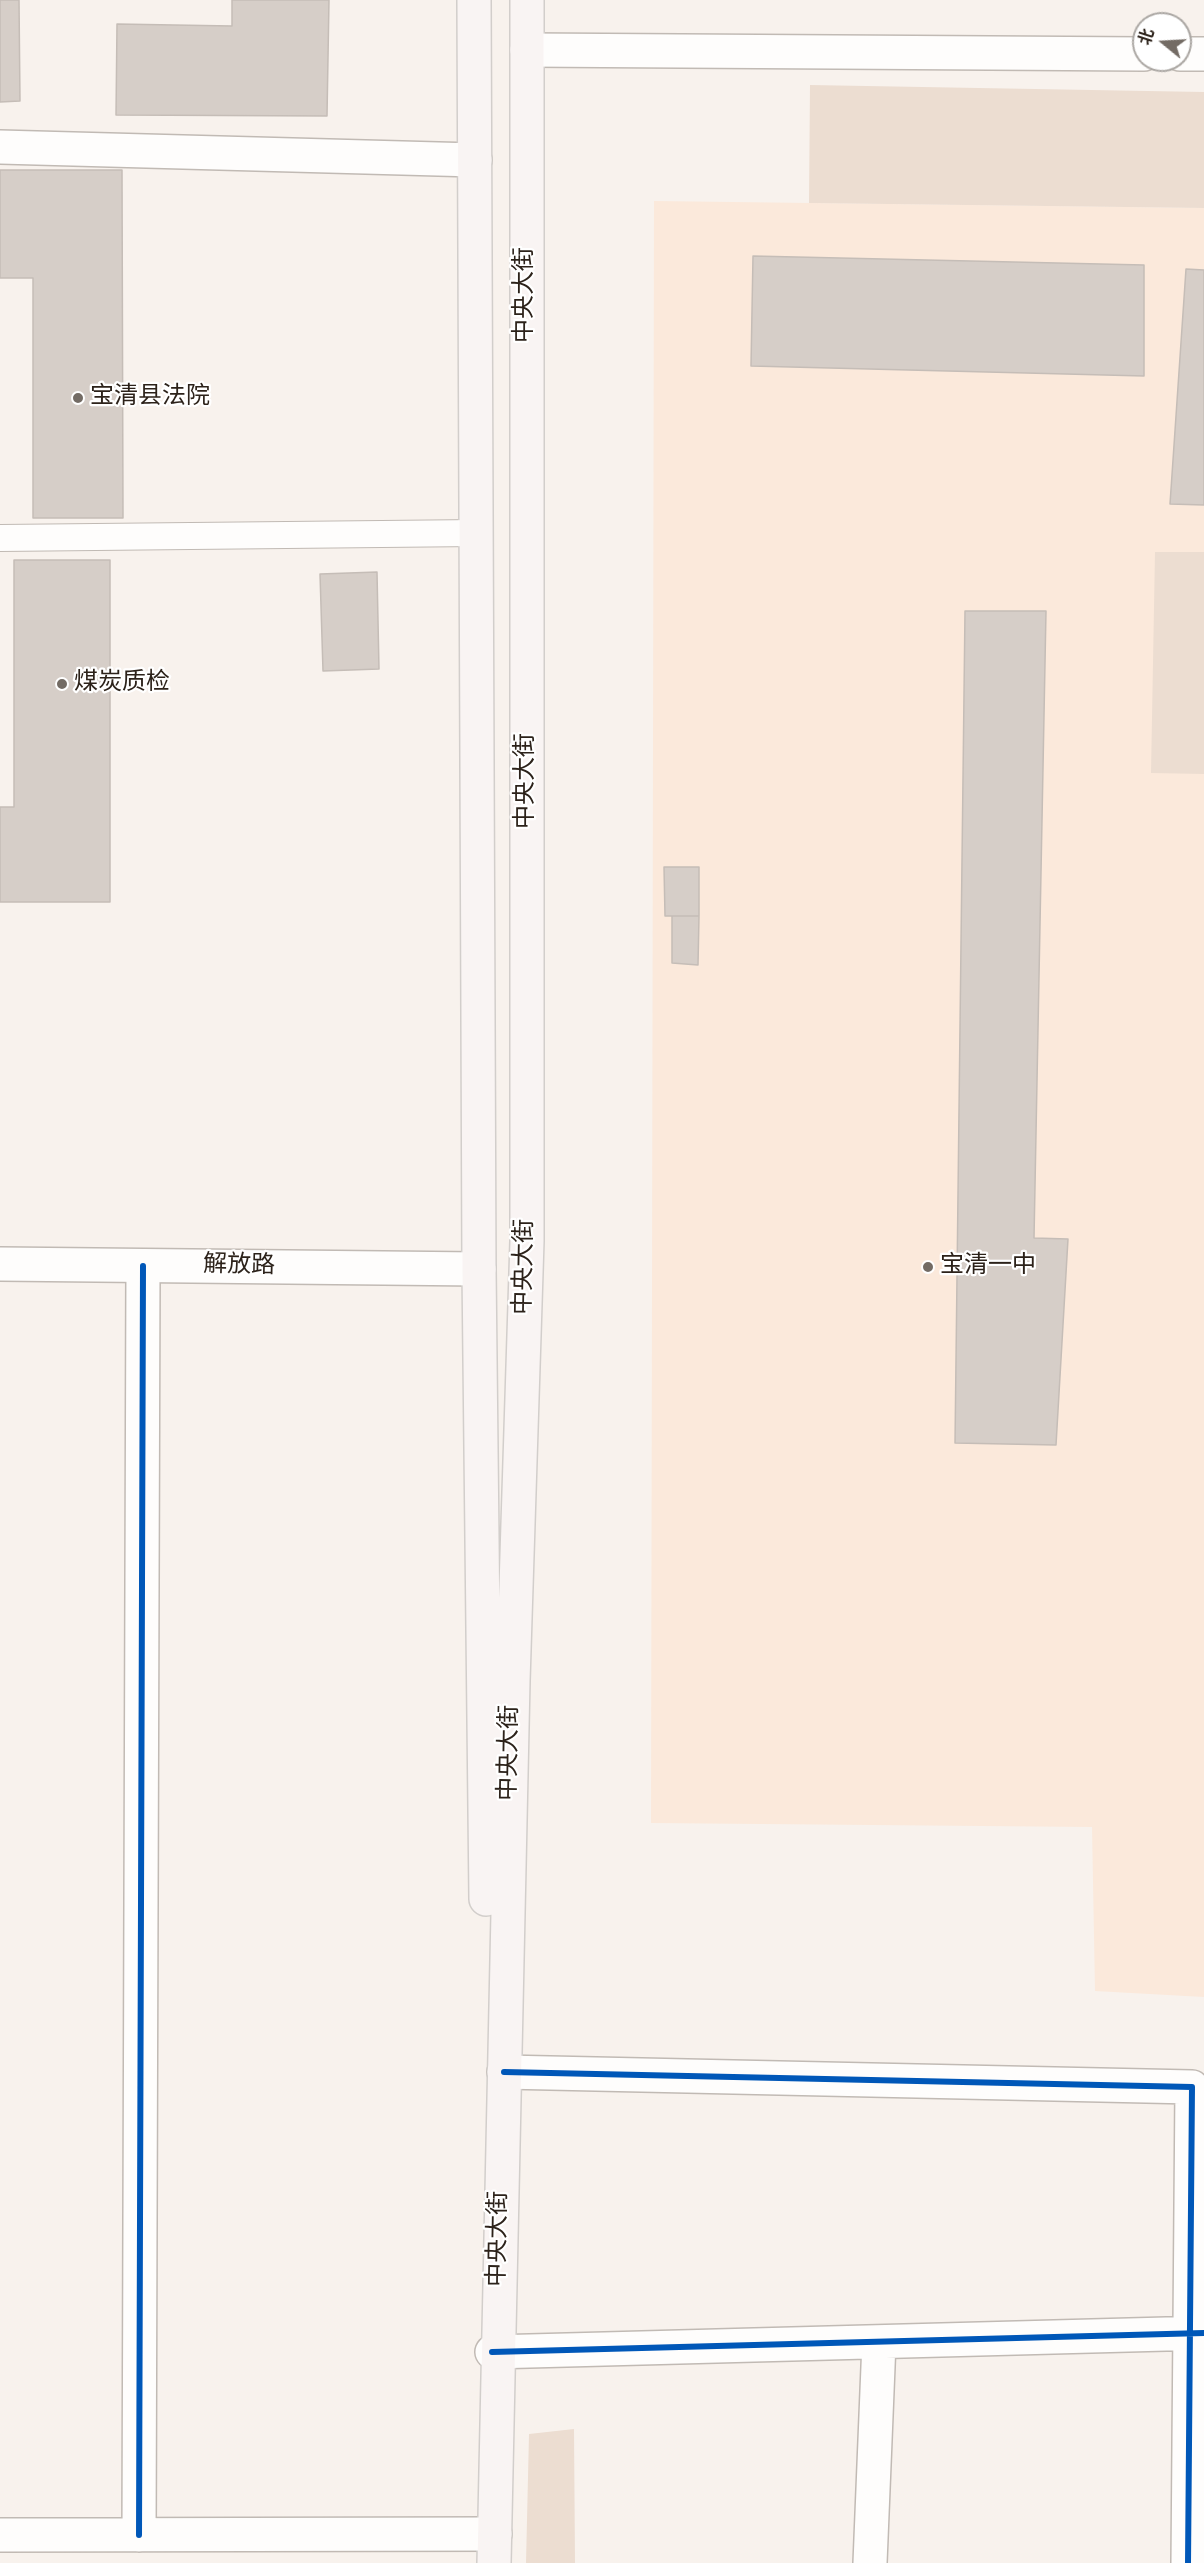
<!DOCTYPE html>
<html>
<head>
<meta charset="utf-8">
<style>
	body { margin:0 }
	#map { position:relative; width:1204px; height:2563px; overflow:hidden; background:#f8f2ed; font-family:Spectral,"Noto Sans SC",serif }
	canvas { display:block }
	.north { position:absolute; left:1132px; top:12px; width:60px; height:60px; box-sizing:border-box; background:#fff; border:2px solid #aba7a3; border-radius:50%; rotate:288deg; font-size:16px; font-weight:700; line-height:24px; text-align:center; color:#2c221a }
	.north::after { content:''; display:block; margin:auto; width:21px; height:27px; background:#736b64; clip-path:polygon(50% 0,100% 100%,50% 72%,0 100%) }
</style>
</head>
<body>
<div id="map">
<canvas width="1204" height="2563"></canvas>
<div class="north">北</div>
</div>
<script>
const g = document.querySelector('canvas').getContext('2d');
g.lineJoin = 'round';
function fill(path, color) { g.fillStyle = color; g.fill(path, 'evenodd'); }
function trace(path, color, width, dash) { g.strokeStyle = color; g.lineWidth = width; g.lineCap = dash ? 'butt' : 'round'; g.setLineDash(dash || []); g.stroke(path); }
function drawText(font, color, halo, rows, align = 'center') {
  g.font = font + ' Spectral,"Noto Sans SC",serif'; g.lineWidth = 4.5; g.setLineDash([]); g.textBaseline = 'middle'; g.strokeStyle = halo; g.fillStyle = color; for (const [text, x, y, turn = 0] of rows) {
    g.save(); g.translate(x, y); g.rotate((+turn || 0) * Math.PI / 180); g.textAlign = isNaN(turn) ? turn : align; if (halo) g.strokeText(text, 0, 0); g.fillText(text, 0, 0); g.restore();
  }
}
const built = new Path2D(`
	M654 201 1204 208V1997L1095 1991 1092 1827 651 1823Z`);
const green = new Path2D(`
	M810 85 1204 92V208L809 203Z
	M1155 552H1204V774L1151 773Z
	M574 2429 575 2563H526L529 2434Z`);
const building = new Path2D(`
	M0 0H19L20 101 0 102Z
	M232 0H329L327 116 116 115 117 24 232 26Z
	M0 170H122L123 518H33V278H0Z
	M753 256 1144 265V376L751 366Z
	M1186 269 1204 270V505L1170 504Z
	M14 560H110V902H0V807H14Z
	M377 572 379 669 323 671 320 574Z
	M965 611H1046L1034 1238 1068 1239 1056 1445 955 1443Z
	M664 867H699V916H665Z
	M672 916H699L698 965 672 963Z`);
const service = new Path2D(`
	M0 538 477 533`);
const minor = new Path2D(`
	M527 50 1144 54
	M1180 54H1204
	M0 147 475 160
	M504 2072 1192 2087 1188 2563
	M492 2352 1204 2333
	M0 2535 495 2534
	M139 2535 143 1266
	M870 2563 879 2342`);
const tertiary = new Path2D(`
	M0 1264 479 1269`);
const primary = new Path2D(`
	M474 0 479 1269 486 1899
	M494 2563 513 1681 527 1241V0`);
const cycleway = new Path2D(`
	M504 2072 1192 2087 1188 2563
	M492 2352 1204 2333
	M139 2535 143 1266`);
const markers = [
	[78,398,6,"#736b64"],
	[62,684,6,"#736b64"],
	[928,1267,6,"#736b64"]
];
const streetNames = [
	["中央大街",526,295,-90],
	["中央大街",527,781,-90],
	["解放路",239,1267,1],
	["中央大街",526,1267,-89],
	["中央大街",511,1753,-89],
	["中央大街",500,2239,-89]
];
const poiNames = [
	["宝清县法院",90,398],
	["煤炭质检",74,684],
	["宝清一中",940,1267]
];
fill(built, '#fbe9db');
fill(green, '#ecddd1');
fill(building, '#d6cec8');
trace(building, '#c5bdb7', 1.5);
trace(service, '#c1bab4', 28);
trace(minor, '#c1bab4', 36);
trace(tertiary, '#c1bab4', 36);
trace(primary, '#d2cecb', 36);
trace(service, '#fefdfc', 26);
trace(minor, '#fefdfc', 33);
trace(tertiary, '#fefdfc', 33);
trace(primary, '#f9f4f3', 33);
trace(cycleway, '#0057b8', 6);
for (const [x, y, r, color] of markers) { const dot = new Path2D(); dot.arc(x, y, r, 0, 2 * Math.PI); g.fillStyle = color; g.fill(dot); trace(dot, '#fff', 2); }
drawText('24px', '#2c221a', '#fff', streetNames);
drawText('24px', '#2c221a', '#fff', poiNames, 'left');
</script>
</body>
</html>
